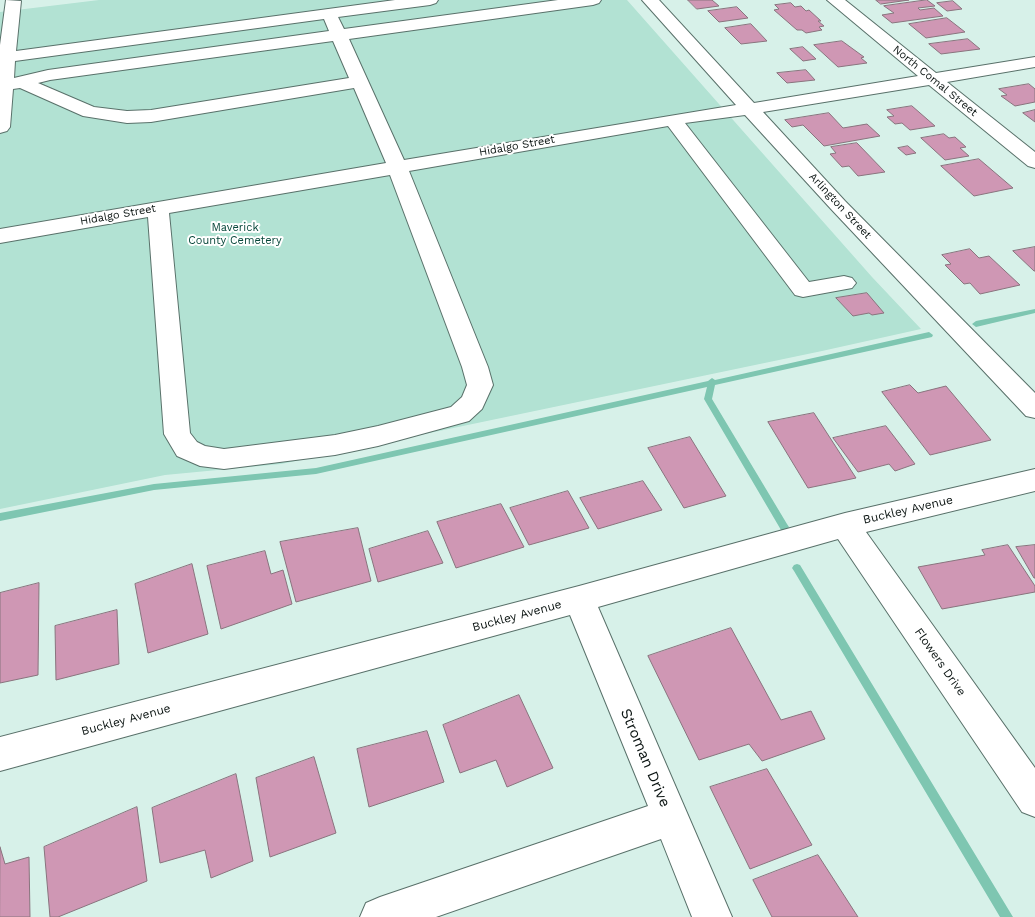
<!DOCTYPE html>
<html>
<head>
<meta charset="utf-8">
<style>
	body { margin:0 }
	canvas { display:block; background:#d7f1e9 }
</style>
</head>
<body>
<canvas width="1035" height="917"></canvas>
<script>
const g = document.querySelector('canvas').getContext('2d');
g.lineJoin = 'round';
function fill(path, color) { g.fillStyle = color; g.fill(path, 'evenodd'); }
function trace(path, color, width, dash) { g.strokeStyle = color; g.lineWidth = width; g.lineCap = dash ? 'butt' : 'round'; g.setLineDash(dash || []); g.stroke(path); }
function drawText(font, color, halo, rows, align = 'center') {
  g.font = font + ' "Work Sans",sans-serif'; g.lineWidth = 4; g.setLineDash([]); g.textBaseline = 'middle'; g.strokeStyle = halo; g.fillStyle = color; for (const [text, x, y, turn = 0] of rows) {
    g.save(); g.translate(x, y); g.rotate((+turn || 0) * Math.PI / 180); g.textAlign = isNaN(turn) ? turn : align; if (halo) g.strokeText(text, 0, 0); g.fillText(text, 0, 0); g.restore();
  }
}
const green = new Path2D(`
	M99 0H627L872 277 921 329 822 351 281 464 165 475 0 509V12Z`);
const stream = new Path2D(`
	M1035 309V313L976 327 972 324 976 321Z
	M929 332 933 335 932 337 715 385 712 399 787 524 789 527 787 530 784 531 781 530 704 399 707 387 316 474 154 490 0 521V513L154 484 316 468 708 381 712 378 715 380Z
	M797 564 800 565 1013 917H1000L794 571 792 568 794 565Z`);
const building = new Path2D(`
	M688 0H712L719 6 697 9Z
	M876 0H909L881 4Z
	M927 0 935 6 918 8 920 10 934 8 943 16 892 23 882 15 894 13 884 6Z
	M953 1 962 9 947 11 937 3Z
	M791 3 795 7 801 6 806 11 809 10 821 21H818L824 26 819 27 822 30 806 33 802 30H797L774 10 779 9 775 5Z
	M737 7 748 18 719 22 708 11Z
	M947 18 965 32 926 38 909 24Z
	M751 24 767 41 741 44 725 28Z
	M968 39 980 49 941 54 929 44Z
	M842 41 864 57 861 58 867 63 838 67 814 45Z
	M803 47 816 59 803 61 790 49Z
	M806 70 815 80 787 83 777 73Z
	M1029 84 1035 89V102L1015 106 1001 96 1007 95 999 89Z
	M912 106 935 126 910 130 902 123 895 124 887 117 894 116 887 110Z
	M1035 110V122L1023 113Z
	M829 113 843 128 867 124 880 136 824 146 803 125 792 127 785 120Z
	M944 134 949 138 955 137 966 147 960 148 969 156 945 160 921 138Z
	M857 143 885 172 858 176 849 166 842 167 830 154 836 153 831 147Z
	M908 146 916 153 906 155 898 148Z
	M979 159 1013 188 974 196 941 166Z
	M1035 247V271H1034L1013 251Z
	M970 249 979 258 989 256 1020 285 980 294 970 283 964 284 945 265 951 264 942 255Z
	M867 293 884 313 872 315 869 313 853 316 836 298Z
	M910 385 918 393 946 386 991 440 930 455 882 392Z
	M814 413 856 478 808 488 768 422Z
	M886 426 915 464 895 471 889 464 858 472 833 438Z
	M690 437 726 496 684 508 648 448Z
	M643 481 662 510 598 529 580 498Z
	M568 491 589 528 529 545 510 508Z
	M501 504 524 547 456 568 437 522Z
	M358 528 371 581 296 602 280 542Z
	M428 531 443 563 378 582 369 549Z
	M1008 545 1035 586V592L942 609 918 567 985 555 982 550Z
	M1035 545V578H1034L1016 547Z
	M265 551 271 574 283 570 292 604 221 629 207 566Z
	M192 564 208 634 148 653 135 584Z
	M39 583 38 675 0 683V593Z
	M117 610 119 664 56 680 55 626Z
	M731 628 781 720 811 711 825 739 762 761 749 744 699 760 648 656Z
	M519 695 553 768 507 787 496 760 460 773 443 725Z
	M427 731 444 782 369 807 357 749Z
	M314 757 336 833 270 857 256 778Z
	M767 769 812 845 750 869 710 787Z
	M236 774 253 861 211 878 205 850 160 863 152 808Z
	M137 807 147 881 58 917H50L44 847Z
	M0 847 5 864 29 857 30 917H0Z
	M818 855 858 917H772L753 880Z`);
const minor = new Path2D(`
	M6 0 21 1 16 51 395 0H438L436 3 430 5 338 17 344 29 558 0H601L599 3 593 5 349 39 404 160 736 105 642 0H659L754 103 918 76 827 0H845L936 73 1035 57V67L947 82 1035 152V168L1028 166 929 85 763 112 845 201 1035 393V418L1026 416 831 209 745 115 685 123 809 282 844 276 852 278 856 283 852 288 803 297 795 295 668 126 409 171 488 367 493 385 482 409 469 421 378 446 335 455 224 469 200 466 177 456 164 434 148 217 0 243V229L386 163 354 88 151 122 127 123 83 116 20 88 13 89 10 127 7 131 0 133V45ZM324 19 329 31 48 70 14 78 15 61ZM333 41 349 78 151 110 127 111 94 107 38 83 50 80ZM390 175 462 367 467 385 462 397 451 407 378 426 335 435 224 449 205 446 197 442 190 433 169 213Z
	M1035 469V491L866 532 1035 768V817L1022 812 838 539 598 607 732 917H692L661 839 436 917H360L366 903 380 897 648 806 570 615 0 771V737L579 586 845 513Z`);
const farStreetnames = [
	["North Comal Street",935,81,39],
	["Hidalgo Street",517,146,-10],
	["Arlington Street",840,206,47],
	["Hidalgo Street",118,215,-10]
];
const farParknames = [
	["Maverick",235,228],
	["County Cemetery",235,241]
];
const streetNames = [
	["Buckley Avenue",908,510,-13],
	["Buckley Avenue",517,616,-15],
	["Flowers Drive",940,662,55],
	["Buckley Avenue",126,720,-15]
];
const nearStreetnames = [
	["Stroman Drive",645,758,67]
];
fill(green, '#b2e2d3');
fill(stream, '#7ec6b1');
fill(building, '#cf97b4');
trace(building, '#89747e', 1);
trace(minor, '#59716a', 2);
fill(minor, '#fff');
drawText('11px', '#0b1412', '#fff', farStreetnames);
drawText('11px', '#07473a', '#fff', farParknames);
drawText('12px', '#0b1412', '#fff', streetNames);
drawText('15px', '#0b1412', '#fff', nearStreetnames);
</script>
</body>
</html>
